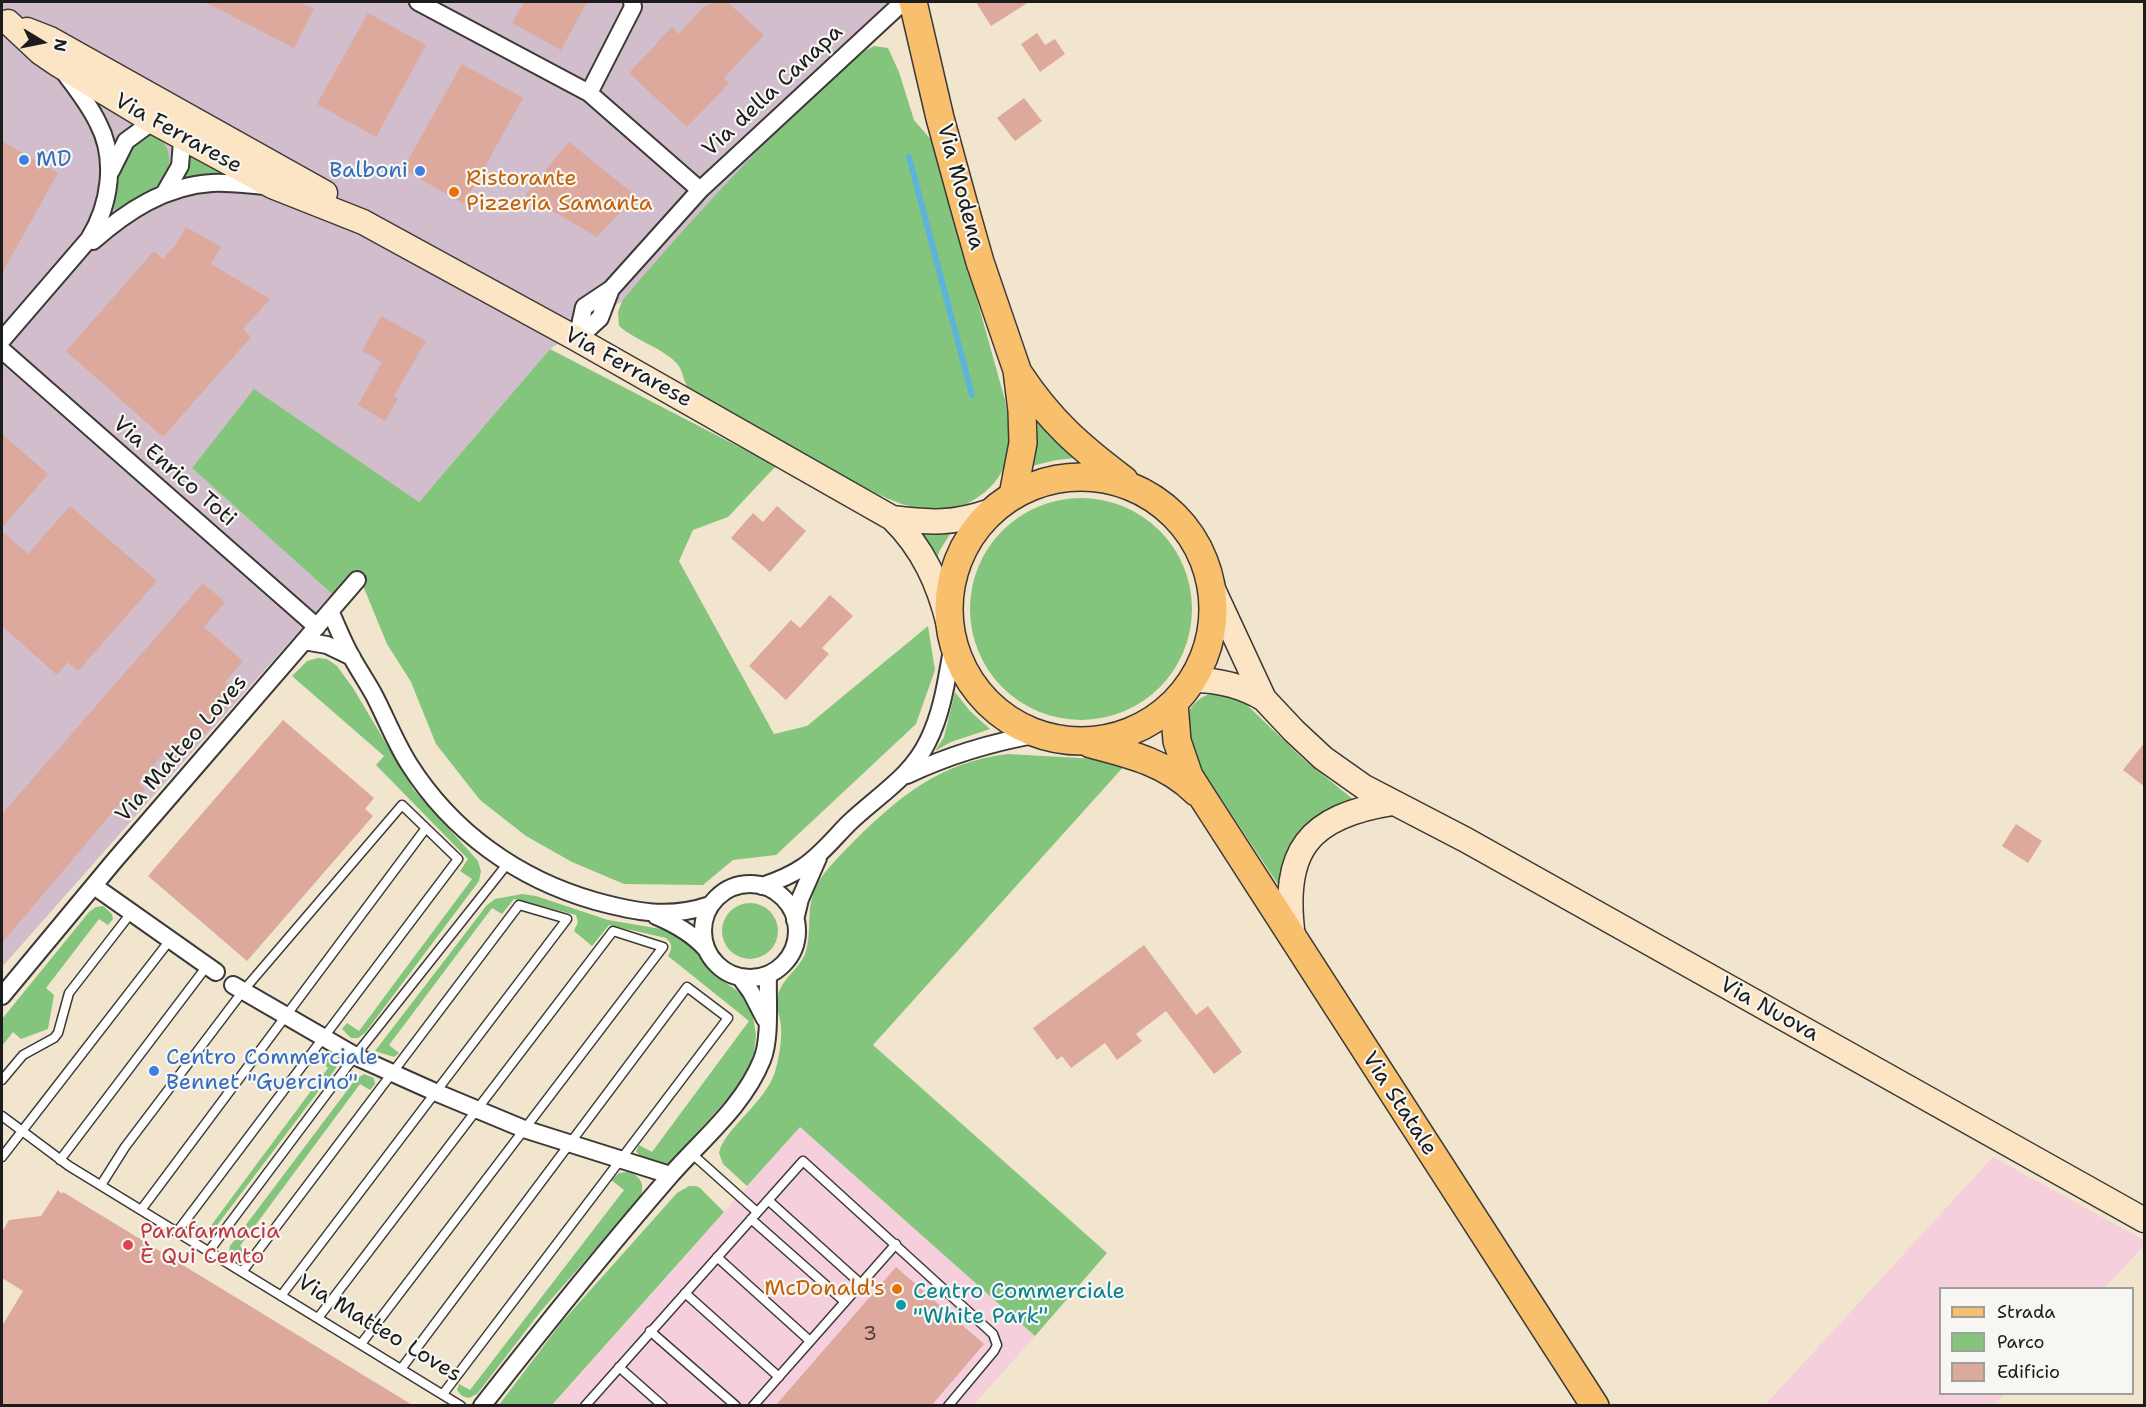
<!DOCTYPE html>
<html>
<head>
<meta charset="utf-8">
<style>
	body { margin:0 }
	#map { position:relative; width:2146px; height:1407px; overflow:hidden; background:#f2e5cd; font-family:"Shantell Sans",sans-serif }
	canvas { display:block }
	.frame { position:absolute; inset:0; border:3px solid #1c1c1c; pointer-events:none }
	.legend { position:absolute; left:1939px; top:1287px; width:195px; height:108px; box-sizing:border-box; background:#f6f6f2; border:2px solid #9f9f9c; margin:0; padding:8px 10px; list-style:none; font-size:18px; color:#1c1c1c }
	.legend li { display:flex; align-items:center; gap:12px; height:30px }
	.legend b { width:30px; border:2px solid #9f9f9c }
	.north { position:absolute; left:12px; top:12px; width:60px; height:60px; -webkit-text-stroke:4px #f6f6f2; paint-order:stroke; rotate:100deg; font-size:16px; font-weight:700; line-height:24px; text-align:center; color:#1c1c1c }
	.north::after { content:''; display:block; margin:auto; width:21px; height:27px; background:#1c1c1c; clip-path:polygon(50% 0,100% 100%,50% 72%,0 100%) }
</style>
</head>
<body>
<div id="map">
<canvas width="2146" height="1407"></canvas>
<div class="frame"></div>
<ul class="legend">
<li><b style="height:8px;background:#f8bf6c"></b>Strada</li>
<li><b style="height:16px;background:#84c57d"></b>Parco</li>
<li><b style="height:16px;background:#dda99d"></b>Edificio</li>
</ul>
<div class="north">N</div>
</div>
<script>
const g = document.querySelector('canvas').getContext('2d');
g.lineJoin = 'round';
function fill(path, color) { g.fillStyle = color; g.fill(path, 'evenodd'); }
function trace(path, color, width, dash) { g.strokeStyle = color; g.lineWidth = width; g.lineCap = dash ? 'butt' : 'round'; g.setLineDash(dash || []); g.stroke(path); }
function drawText(font, color, halo, rows, align = 'center') {
  g.font = font + ' "Shantell Sans",sans-serif'; g.lineWidth = 4.5; g.setLineDash([]); g.textBaseline = 'middle'; g.strokeStyle = halo; g.fillStyle = color; for (const [text, x, y, turn = 0] of rows) {
    g.save(); g.translate(x, y); g.rotate((+turn || 0) * Math.PI / 180); g.textAlign = isNaN(turn) ? turn : align; if (halo) g.strokeText(text, 0, 0); g.fillText(text, 0, 0); g.restore();
  }
}
const built = new Path2D(`
	M800 1127 1035 1336 974 1405 552 1406Z
	M1993 1157 2144 1240V1246L2104 1288H1940V1394H2005L1994 1405H1765Z`);
const industrial = new Path2D(`
	M2 2H886L891 25 622 301 550 349 419 502 254 390 192 468 332 594 2 967Z`);
const green = new Path2D(`
	M874 46 888 48 899 72 914 120 933 142 1005 400C1010 433 1015 468 985 492 972 502 962 508 945 510 900 515 849 477 811 457 779 439 747 422 715 403 708 400 695 397 690 390 679 376 687 369 668 356 652 344 634 339 619 326L618 312 622 301C672 241 726 183 780 127 807 100 839 63 874 46Z
	M141 134C145 135 152 134 155 136 172 143 173 168 162 181 154 190 126 204 114 210L123 151Z
	M192 151 233 172 181 182Z
	M550 349 776 466 728 517 693 530 679 561 774 734 807 726 928 626 935 670 916 724 776 855 733 860 703 885 624 884 572 862 526 836 480 800 436 744 411 682 387 644 359 576 332 594 192 468 254 389 419 502Z
	M1038 418 1076 458 1056 460 1032 466 1037 445Z
	M970 609a111 111 0 1 1 222 0a111 111 0 1 1-222 0Z
	M916 529 952 531 940 550 936 561Z
	M318 658 327 659 337 666 353 688 414 790 478 861 481 871 479 881 365 1033 358 1038H351L342 1029 347 1023 359 1031 472 879 460 871 468 859 376 765 384 756 292 676 307 661Z
	M955 692 970 711 990 729 951 742 935 751 944 737Z
	M1217 692 1236 697 1245 703 1302 758 1354 800C1305 817 1290 835 1279 886L1191 753 1185 719C1192 703 1200 696 1217 692Z
	M1008 754 1098 759 1126 764 873 1045 1107 1253 1035 1336 800 1127 747 1186 723 1164 719 1153C723 1130 765 1103 775 1072 779 1058 782 1040 781 1026 780 1015 775 1008 778 995 782 979 798 970 805 954 813 932 805 909 816 887 824 870 840 856 853 842 900 796 940 762 1008 754Z
	M522 894 536 896 608 920 667 930 692 946 715 975 736 990 747 1000 753 1017 756 1035 754 1053 747 1070 739 1086 667 1166 641 1157 636 1151 639 1145 652 1152 749 1021 668 956C672 949 673 944 666 938L609 925 592 946 574 931 578 922 576 915 514 899 502 914 492 908 389 1045 399 1053 394 1057 375 1051 487 905 495 899Z
	M722 931a28 28 0 1 1 56 0a28 28 0 1 1-56 0Z
	M103 906 112 914 113 919 108 925 99 919 46 988 54 995 48 1029 21 1039 13 1032 2 1046V1019L89 912 96 907Z
	M325 1055 332 1057 336 1062V1068L209 1236C202 1238 197 1234 192 1229L194 1224 207 1231 328 1068 319 1059Z
	M364 1074 374 1078 375 1084 370 1090 360 1084 240 1246 249 1255 239 1260 229 1251 230 1246 355 1080Z
	M627 1172C642 1175 646 1187 639 1199L541 1311 477 1394 469 1398 462 1396 457 1390 459 1384 470 1390 624 1190 611 1180 619 1173Z
	M689 1186H696L700 1188 724 1212 552 1405H499L561 1323 677 1193Z`);
const stream = new Path2D(`
	M909 157 972 395`);
const building = new Path2D(`
	M205 2H300L314 9 294 48Z
	M524 2H587L561 50 512 23Z
	M717 2H727L764 35 724 78 729 83 687 127 629 73 672 27 679 34 703 7Z
	M976 2H1029L991 26Z
	M368 13 426 45 376 137 317 104Z
	M1037 33 1045 45 1055 39 1065 54 1040 72 1021 44Z
	M462 64 523 98 464 204 403 169Z
	M1024 98 1042 121 1015 141 997 118Z
	M2 141 58 173 2 273Z
	M569 142 636 196 597 237 525 195Z
	M186 227 221 247 211 264 270 299 243 329 251 337 163 437 66 351 154 251 163 259 176 244Z
	M381 316 426 341 394 396 398 398 385 421 358 405 382 362 362 351Z
	M2 434 48 474 2 528Z
	M70 506 157 581 78 671 68 662 57 675 2 626V531L28 554Z
	M777 506 806 531 770 572 731 538 753 513 763 522Z
	M203 583 225 602 204 627 243 661 225 682 239 694 178 765 164 753 138 783 145 789 129 807 122 801 2 943V814Z
	M830 595 853 616 822 648 829 654 786 700 749 666 791 620 800 628Z
	M283 720 374 798 365 809 373 816 247 961 148 876Z
	M2145 742V787L2123 770Z
	M2016 824 2042 841 2028 863 2002 846Z
	M1144 945 1196 1015 1208 1006 1242 1052 1214 1074 1166 1011 1136 1034 1142 1041 1117 1060 1105 1043 1071 1068 1062 1056 1057 1060 1033 1028Z
	M58 1190 62 1194 63 1192 414 1406H2V1326L23 1291 2 1278V1232L9 1220 41 1216Z
	M896 1267 984 1344 931 1406H775Z`);
const service = new Path2D(`
	M2 1080 23 1055 54 1038 58 1033 69 993 131 913
	M2 1116 69 1166 461 1406
	M691 1153 757 1212
	M2 1157 170 940
	M60 1160 207 966
	M101 1185 125 1147 243 991 402 805 458 859 177 1232
	M768 1200 861 1284
	M141 1210 426 828
	M751 1219 845 1302
	M209 1251 355 1056 508 863
	M717 1257 810 1341
	M242 1272 519 905 567 919 281 1296
	M685 1293 779 1377
	M318 1318 613 931 663 947 361 1344
	M650 1331 736 1406
	M619 1367 663 1406
	M401 1369 687 987 728 1018 443 1394
	M585 1406 803 1161 993 1334 997 1345 994 1351 948 1406
	M753 1406 896 1244`);
const minor = new Path2D(`
	M418 2 589 93 700 190
	M589 93 633 7 632 2
	M111 171 126 141 160 116
	M164 194 180 166 183 130
	M93 241C127 211 165 186 212 183 230 182 249 185 267 186
	M577 339 584 307 611 289 700 190 903 2
	M577 339 600 318 611 289
	M2 340 89 239C110 205 117 159 98 123 89 104 76 88 64 72
	M2 350 317 627
	M330 611C337 626 343 642 351 656 358 669 367 682 374 695 386 718 395 742 409 764 452 832 518 879 595 901 635 912 669 919 710 905
	M304 641 327 645 352 657
	M907 775C949 755 993 742 1039 734
	M703 931a47 47 0 1 1 94 0a47 47 0 1 1-94 0Z
	M94 886 216 972
	M762 886C777 881 790 876 803 867 821 855 834 838 849 823 877 796 911 777 928 741 943 711 947 677 953 644
	M656 916C675 924 692 933 706 949
	M795 920 800 899 818 858
	M740 977 751 992 765 1019
	M233 985 359 1058 435 1092 524 1129 670 1175
	M2 996 115 860 357 580
	M482 1406C543 1328 605 1251 669 1177 701 1140 743 1107 762 1060 771 1038 767 1000 768 975`);
const secondary = new Path2D(`
	M8 22 40 52 59 65 152 121 272 186 363 222 577 339 892 518C923 548 939 584 949 625
	M27 30 50 39 325 193
	M892 518C931 523 953 524 991 511
	M1211 585 1264 699 1294 731 1323 758 1364 787 1466 840 2144 1220
	M1193 680C1219 680 1241 685 1264 699
	M1293 937C1281 851 1308 816 1393 803`);
const primary = new Path2D(`
	M913 2 940 118 963 202 980 262 1017 370 1022 411 1023 443 1013 495
	M1019 374C1050 421 1080 447 1124 480
	M949 609a132 132 0 1 1 264 0a132 132 0 1 1-264 0Z
	M1174 703 1177 741 1189 776 1205 801 1595 1406
	M1091 744C1130 754 1167 763 1196 792`);
const markers = [
	[24,160,6,"#3f7fe0"],
	[420,171,6,"#3f7fe0"],
	[454,192,6,"#e8710a"],
	[154,1071,6,"#3f7fe0"],
	[128,1245,6,"#e0444e"],
	[897,1289,6,"#e8710a"],
	[901,1305,6,"#0f9aa8"]
];
const numberNames = [
	["3",870,1335]
];
const streetNames = [
	["Via della Canapa",773,91,-43],
	["Via Ferrarese",178,134,29],
	["Via Modena",960,187,75],
	["Via Ferrarese",628,368,29],
	["Via Enrico Toti",174,472,41],
	["Via Matteo Loves",182,749,-49],
	["Via Nuova",1769,1010,29],
	["Via Statale",1399,1104,57],
	["Via Matteo Loves",379,1329,31]
];
const shopNames = [
	["MD",36,160],
	["Balboni",408,171,"right"],
	["Centro Commerciale",166,1058],
	["Bennet \"Guercino\"",166,1083]
];
const foodNames = [
	["Ristorante",466,179],
	["Pizzeria Samanta",466,204],
	["McDonald's",885,1289,"right"]
];
const healthNames = [
	["Parafarmacia",140,1232],
	["È Qui Cento",140,1257]
];
const cultureNames = [
	["Centro Commerciale",913,1292],
	["\"White Park\"",913,1317]
];
fill(built, '#f5cfdb');
fill(industrial, '#d1bdcc');
fill(green, '#84c57d');
trace(stream, '#5db3d9', 6);
fill(building, '#dda99d');
trace(service, '#3c3a37', 11);
trace(minor, '#3c3a37', 20);
trace(secondary, '#3c3a37', 27);
trace(primary, '#3c3a37', 30);
trace(service, '#fff', 8);
trace(minor, '#fff', 16);
trace(secondary, '#fce5c4', 24);
trace(primary, '#f8bf6c', 27);
for (const [x, y, r, color] of markers) { const dot = new Path2D(); dot.arc(x, y, r, 0, 2 * Math.PI); g.fillStyle = color; g.fill(dot); trace(dot, '#f6f6f2', 2); }
drawText('20px', '#4c3f3c', null, numberNames);
drawText('22px', '#1c1c1c', '#f6f6f2', streetNames);
drawText('22px', '#366cbe', '#f6f6f2', shopNames, 'left');
drawText('22px', '#c56008', '#f6f6f2', foodNames, 'left');
drawText('22px', '#be3a42', '#f6f6f2', healthNames, 'left');
drawText('22px', '#0d838f', '#f6f6f2', cultureNames, 'left');
</script>
</body>
</html>
